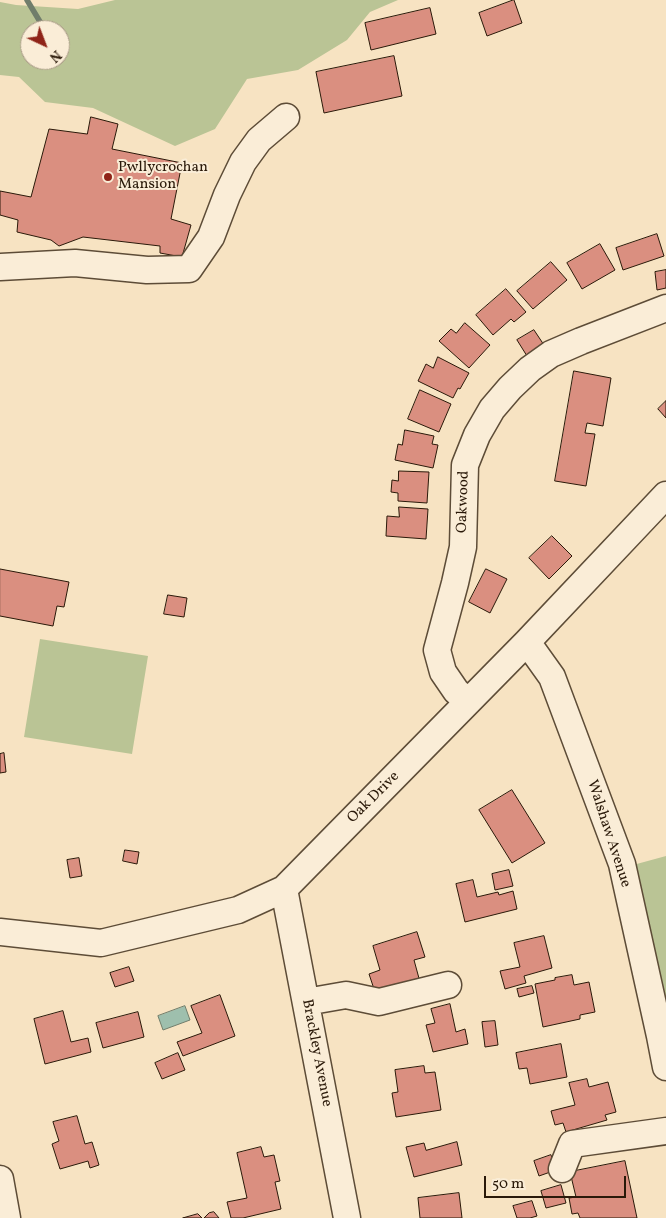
<!DOCTYPE html>
<html>
<head>
<meta charset="utf-8">
<style>
	body { margin:0 }
	#map { position:relative; width:666px; height:1218px; overflow:hidden; background:#f7e3c2; font-family:Vollkorn,serif }
	canvas { display:block }
	.north { position:absolute; left:20px; top:20px; width:50px; height:50px; box-sizing:border-box; background:#faedd7; border:1px solid #a79885; border-radius:50%; rotate:137deg; font-size:14px; font-weight:700; line-height:20px; text-align:center; color:#2a1909 }
	.north::after { content:''; display:block; margin:auto; width:18px; height:22px; background:#8f2418; clip-path:polygon(50% 0,100% 100%,50% 72%,0 100%) }
	.scale { position:absolute; left:484px; top:1176px; width:142px; height:22px; box-sizing:border-box; border:2px solid #2a1909; border-top:0; padding-left:6px; font-size:15px; line-height:18px; white-space:nowrap; color:#2a1909; -webkit-text-stroke:4px #faedd7; paint-order:stroke }
</style>
</head>
<body>
<div id="map">
<canvas width="666" height="1218"></canvas>
<div class="north">N</div>
<div class="scale">50 m</div>
</div>
<script>
const g = document.querySelector('canvas').getContext('2d');
g.lineJoin = 'round';
function fill(path, color) { g.fillStyle = color; g.fill(path, 'evenodd'); }
function trace(path, color, width, dash) { g.strokeStyle = color; g.lineWidth = width; g.lineCap = dash ? 'butt' : 'round'; g.setLineDash(dash || []); g.stroke(path); }
function drawText(font, color, halo, rows, align = 'center') {
  g.font = font + ' Vollkorn,serif'; g.lineWidth = 4; g.setLineDash([]); g.textBaseline = 'middle'; g.strokeStyle = halo; g.fillStyle = color; for (const [text, x, y, turn = 0] of rows) {
    g.save(); g.translate(x, y); g.rotate((+turn || 0) * Math.PI / 180); g.textAlign = isNaN(turn) ? turn : align; if (halo) g.strokeText(text, 0, 0); g.fillText(text, 0, 0); g.restore();
  }
}
const green = new Path2D(`
	M115 0H398L370 12 347 40 298 70 247 79 215 129 175 146 93 108 45 102 19 77 0 75V2L16 5 78 9ZM30 30H60V60H30Z
	M40 639 148 656 132 754 24 737Z
	M666 856V1037L633 865Z`);
const water = new Path2D(`
	M185 1006 190 1020 163 1030 158 1016Z`);
const stream = new Path2D(`
	M27 0 45 30`);
const building = new Path2D(`
	M514 0 522 23 487 36 479 13Z
	M430 8 436 34 371 50 365 23Z
	M394 56 402 96 324 113 316 72Z
	M91 117 118 124 112 149 182 163 171 219 191 225 182 257 160 253V246L83 237 59 246 51 240 17 232 18 220 0 215V191L31 197 49 129 87 134Z
	M657 234 664 256 623 270 616 248Z
	M600 244 615 270 582 289 567 263Z
	M551 262 567 280 533 309 517 291Z
	M666 270V288L657 290 655 272Z
	M506 289 526 312 514 322 511 319 493 335 476 315Z
	M465 323 490 345 469 368 439 341 451 329 456 333Z
	M534 330 544 345 527 356 517 340Z
	M438 357 469 373 460 389 458 388 453 398 418 381 426 364 433 368Z
	M574 371 611 378 603 426 587 423 585 433 595 434 586 486 555 481Z
	M420 390 451 404 439 432 408 419Z
	M666 401V418L658 409Z
	M405 430 434 436 432 444 438 445 433 468 395 460 398 444 402 445Z
	M399 471 429 472 427 503 398 501V493L391 492 392 480 398 481Z
	M399 507 428 509 426 539 386 536 387 516 399 517Z
	M552 536 572 556 549 579 529 558Z
	M0 569 69 582 64 607 57 606 53 626 0 616Z
	M486 569 507 579 490 613 469 602Z
	M168 595 187 598 184 617 164 614Z
	M4 753 6 772 0 773V754Z
	M512 790 545 843 512 863 479 810Z
	M125 850 139 852 137 864 123 861Z
	M79 858 82 876 70 878 67 860Z
	M509 870 513 886 495 890 492 874Z
	M473 880 477 897 498 892 499 895 513 891 517 909 465 922 456 884Z
	M417 932 425 957 414 960 420 982 376 995 369 974 380 970 373 946Z
	M544 936 552 968 524 976 526 983 505 989 500 971 520 967 514 943Z
	M129 967 134 981 115 987 110 973Z
	M572 975 574 985 589 982 595 1012 580 1015V1019L543 1027 535 984 555 980V978Z
	M532 986 534 993 519 997 517 989Z
	M220 995 235 1036 183 1056 177 1042 202 1033 191 1006Z
	M450 1004 456 1032 465 1029 468 1044 433 1052 426 1025 435 1023 431 1009Z
	M63 1011 71 1042 88 1038 91 1052 45 1064 34 1019Z
	M138 1012 144 1037 103 1048 96 1023Z
	M495 1021 498 1045 485 1047 482 1022Z
	M561 1044 567 1077 530 1084 527 1068 519 1069 516 1053Z
	M178 1053 185 1070 162 1079 155 1063Z
	M424 1066 425 1073 435 1072 441 1110 396 1117 392 1093 398 1092 395 1070Z
	M587 1079 589 1087 608 1082 616 1112 605 1115 607 1120 566 1132 563 1123 555 1125 551 1111 575 1105 569 1083Z
	M77 1116 85 1144 92 1142 99 1165 90 1168 88 1161 60 1169 52 1144 59 1141 53 1122Z
	M457 1142 462 1165 414 1177 406 1147 424 1143 426 1150Z
	M261 1147 264 1157 274 1155 280 1181 275 1182 281 1209 243 1218H231L227 1202 247 1198 237 1153Z
	M551 1155 556 1170 539 1176 534 1161Z
	M625 1161 637 1218H580L578 1213 572 1214 569 1198 576 1197 570 1172Z
	M561 1185 566 1203 546 1208 541 1191Z
	M459 1193 462 1218H420L418 1198Z
	M532 1201 537 1216 530 1218H517L513 1206Z
	M214 1212 219 1218H204L209 1213Z
	M198 1214 202 1218H183Z`);
const minor = new Path2D(`
	M0 267 75 263 147 270 189 269 211 237 227 195 243 162 259 140 286 117
	M527 642 552 677 622 864 660 1036 666 1067
	M468 702 456 691 443 672 437 650 455 583 463 547 465 465 477 435 492 409 510 388 530 369 551 354 581 341 666 308
	M284 889 347 1218
	M0 932 101 943 238 910 284 889 527 642 666 495
	M306 1002 346 995 379 1002 448 985
	M562 1169 572 1144 666 1131
	M0 1179 7 1218`);
const markers = [
	[108,177,5,"#8f2418"]
];
const poiNames = [
	["Pwllycrochan",118,168],
	["Mansion",118,185]
];
const streetNames = [
	["Oakwood",464,502,-88],
	["Oak Drive",374,798,-45],
	["Walshaw Avenue",608,834,72],
	["Brackley Avenue",316,1053,79]
];
fill(green, '#bac495');
fill(water, '#9ebfad');
trace(water, '#707d6b', 1);
trace(stream, '#707d6b', 5.5);
fill(building, '#da8f80');
trace(building, '#2a1909', 1);
trace(minor, '#5d4c37', 29);
trace(minor, '#faedd7', 26);
for (const [x, y, r, color] of markers) { const dot = new Path2D(); dot.arc(x, y, r, 0, 2 * Math.PI); g.fillStyle = color; g.fill(dot); trace(dot, '#faedd7', 2); }
drawText('15px', '#2a1909', '#faedd7', poiNames, 'left');
drawText('15px', '#2a1909', '#faedd7', streetNames);
</script>
</body>
</html>
